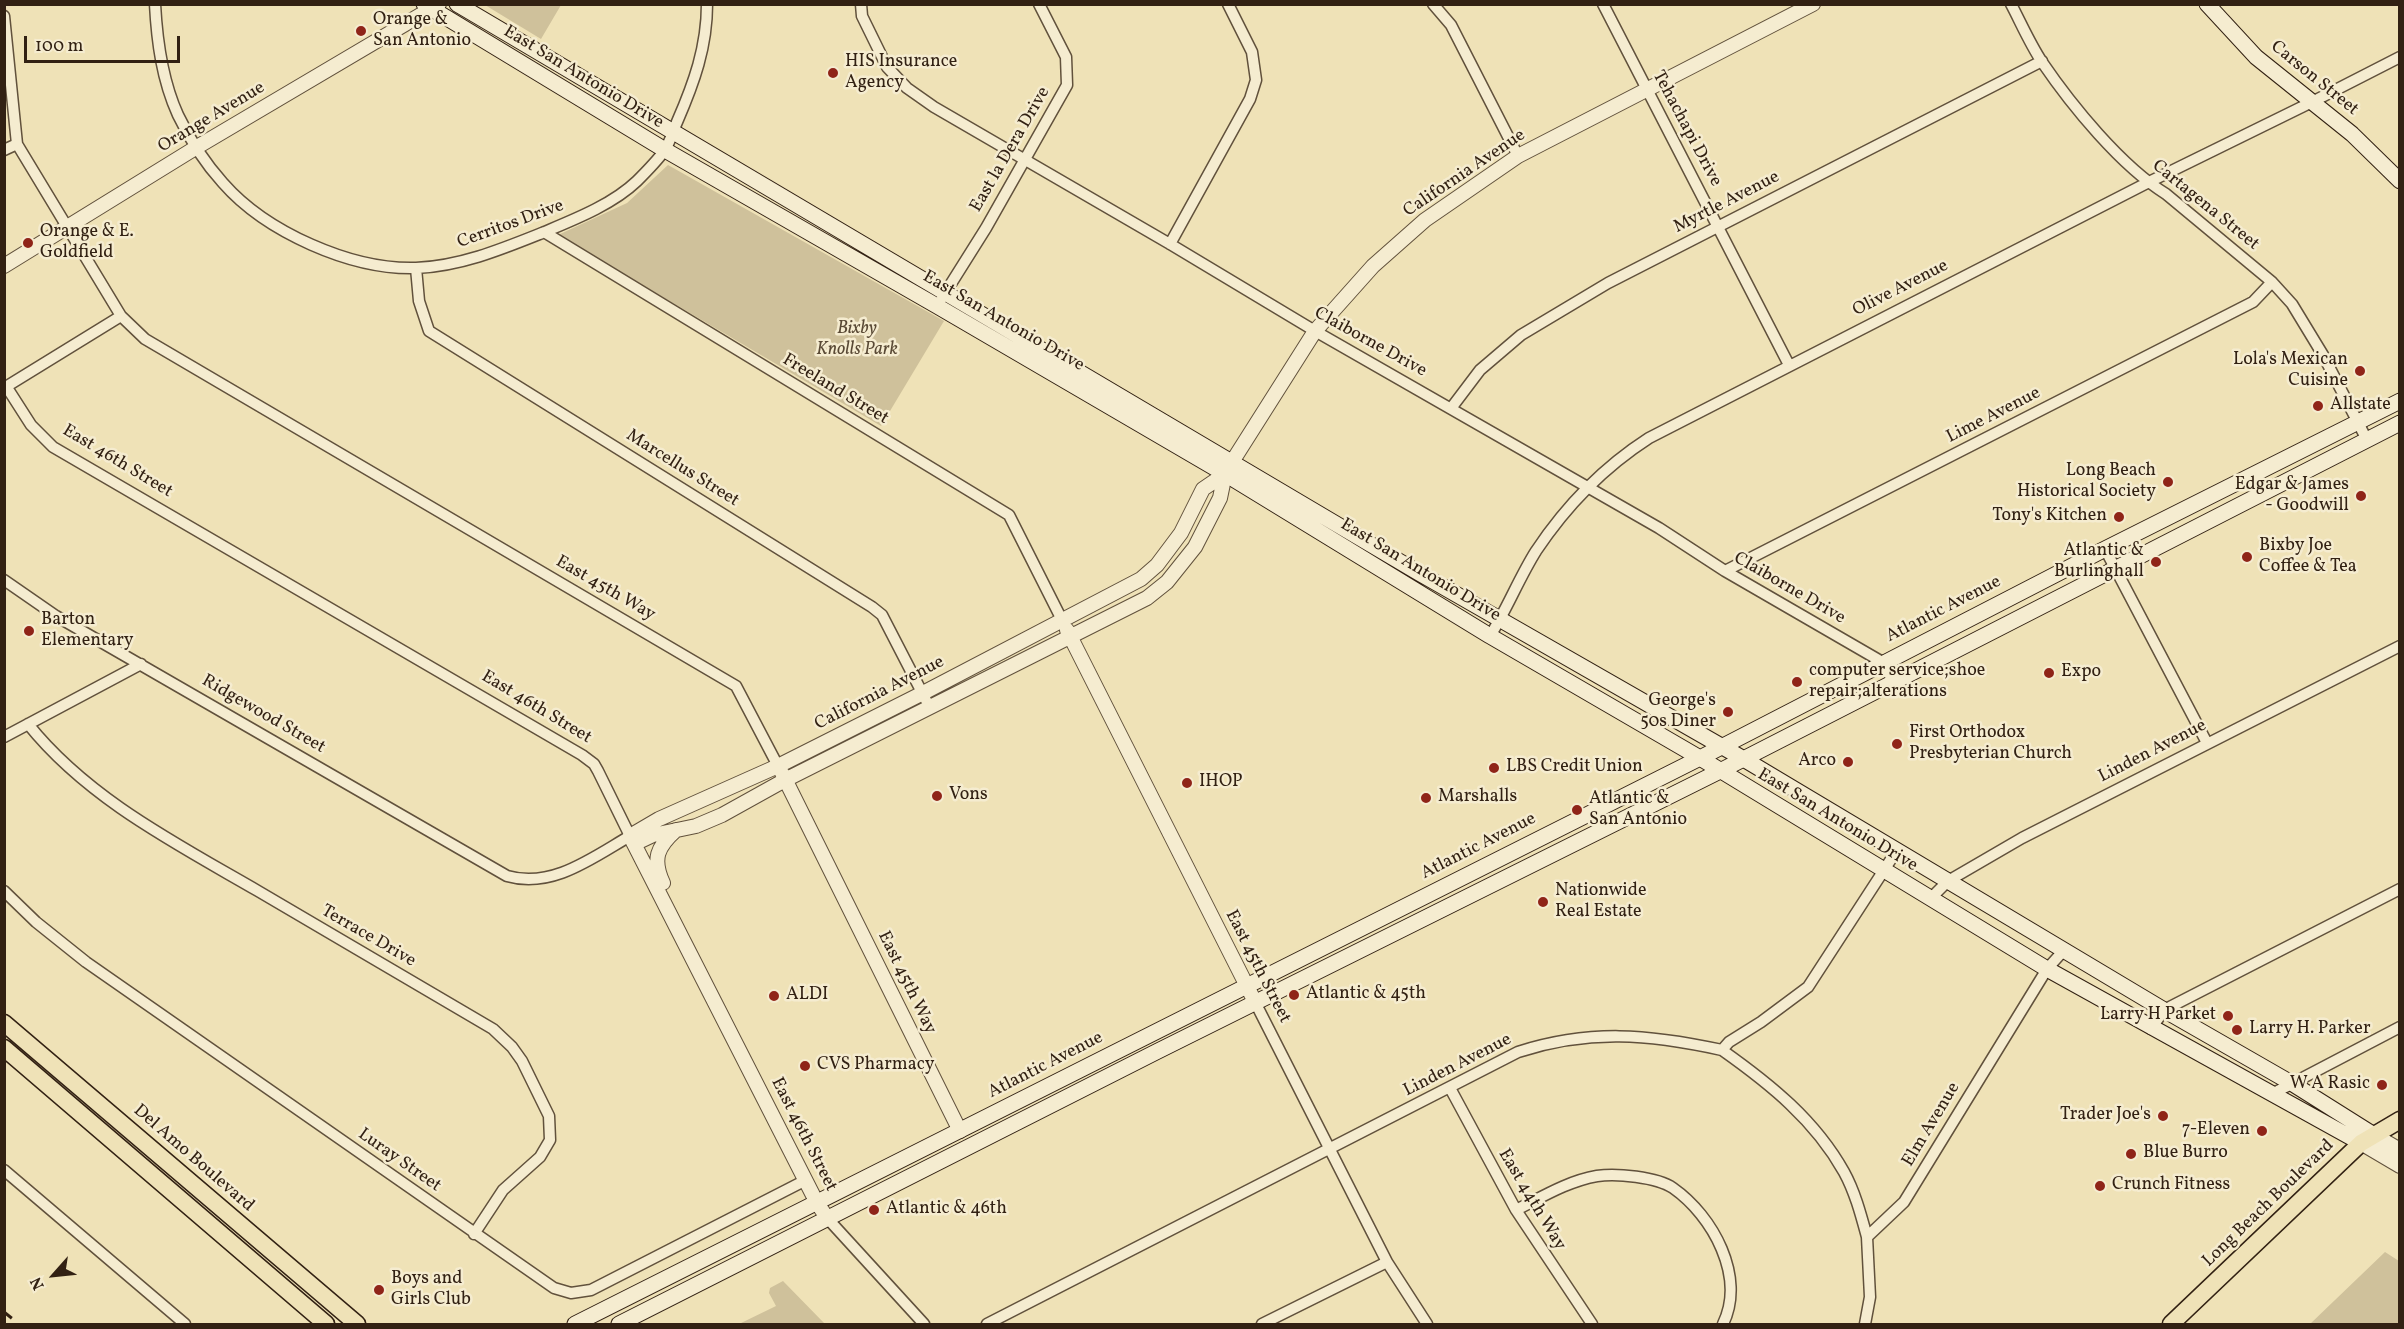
<!DOCTYPE html>
<html>
<head>
<meta charset="utf-8">
<style>
	body { margin:0 }
	#map { position:relative; width:2404px; height:1329px; overflow:hidden; background:#efe2b7; font-family:Vollkorn,serif }
	canvas { display:block }
	.frame { position:absolute; inset:0; border:6px solid #322113; pointer-events:none }
	.north { position:absolute; left:24px; top:1245px; width:60px; height:60px; -webkit-text-stroke:4px #f5ecd0; paint-order:stroke; rotate:243deg; font-size:16px; font-weight:700; line-height:24px; text-align:center; color:#322113 }
	.north::after { content:''; display:block; margin:auto; width:21px; height:27px; background:#322113; clip-path:polygon(50% 0,100% 100%,50% 72%,0 100%) }
	.scale { position:absolute; left:24px; top:36px; width:156px; height:27px; box-sizing:border-box; border:3px solid #322113; border-top:0; padding-left:8px; font-size:18px; line-height:21px; white-space:nowrap; color:#322113; -webkit-text-stroke:4px #f5ecd0; paint-order:stroke }
</style>
</head>
<body>
<div id="map">
<canvas width="2404" height="1329"></canvas>
<div class="frame"></div>
<div class="north">N</div>
<div class="scale">100 m</div>
</div>
<script>
const g = document.querySelector('canvas').getContext('2d');
g.lineJoin = 'round';
function fill(path, color) { g.fillStyle = color; g.fill(path, 'evenodd'); }
function trace(path, color, width, dash) { g.strokeStyle = color; g.lineWidth = width; g.lineCap = dash ? 'butt' : 'round'; g.setLineDash(dash || []); g.stroke(path); }
function drawText(font, color, halo, rows, align = 'center') {
  g.font = font + ' Vollkorn,serif'; g.lineWidth = 5; g.setLineDash([]); g.textBaseline = 'middle'; g.strokeStyle = halo; g.fillStyle = color; for (const [text, x, y, turn = 0] of rows) {
    g.save(); g.translate(x, y); g.rotate((+turn || 0) * Math.PI / 180); g.textAlign = isNaN(turn) ? turn : align; if (halo) g.strokeText(text, 0, 0); g.fillText(text, 0, 0); g.restore();
  }
}
const green = new Path2D(`
	M485 5H561L541 39Z
	M668 165 944 321 881 426 558 235 627 203Z
	M2385 1252 2399 1261V1324H2310Z
	M783 1281 825 1324H739L776 1306 769 1293 770 1288Z`);
const minor = new Path2D(`
	M155 4C157 42 162 80 178 115 189 138 205 163 223 183 266 232 351 270 416 268 461 266 502 249 542 233 573 220 612 205 637 181 646 172 657 161 664 151 670 143 673 131 677 122 694 83 707 47 707 4
	M861 4 862 16 887 67 907 88 934 107 1170 244 1315 331 1659 528 1725 571 1884 663 1893 682
	M1433 4 1451 25 1518 156
	M1603 4 1789 365
	M2011 4C2021 23 2030 44 2042 62 2072 106 2121 166 2166 194L2272 282 2292 304 2323 355 2367 440
	M4 16 17 144 121 316 145 339 736 686 778 766
	M4 150 17 144
	M544 232 1009 515 1062 620
	M1170 244 1250 99 1256 80 1252 52 1228 4
	M416 268 419 301 429 331 872 607 882 615 930 708
	M942 298 986 228 1067 85 1066 57 1039 4
	M4 388 121 316
	M1452 407 1480 370 1521 335 1608 283 2042 61
	M2105 549 2207 743
	M1725 571 2253 302 2272 282
	M4 580 56 616 507 876C552 889 592 858 630 836L598 771 594 764 582 755 53 447 31 425 6 386
	M1490 636C1507 609 1519 578 1536 551 1566 506 1604 467 1649 438L2147 183 2312 102 2400 57
	M28 724C88 799 177 844 258 891 336 937 415 983 493 1029L512 1047 522 1061 549 1116 550 1140 540 1157 503 1190 474 1234
	M4 737 141 664
	M4 891 36 922 86 962 554 1288 571 1293 591 1290 806 1180
	M1930 899 1948 881 2022 838 2400 646
	M1255 1002 1387 1262 1427 1324
	M2151 1029 2164 1010 2400 889
	M1722 1050C1770 1084 1815 1120 1844 1172 1855 1192 1861 1215 1867 1237
	M1450 1088 1516 1210 1592 1324
	M2272 1094 2400 1027
	M4 1170 185 1324
	M1516 1210C1542 1197 1568 1181 1597 1176 1616 1173 1657 1177 1673 1188 1713 1216 1746 1277 1723 1324
	M828 1219 924 1324
	M987 1324 1518 1052C1590 1029 1648 1034 1722 1050L1729 1042 1761 1022 1808 987 1897 850
	M1262 1324 1387 1262
	M1865 1324 1870 1297 1867 1237 1904 1202 2047 969 2065 949`);
const tertiary = new Path2D(`
	M4 266 197 147 439 4
	M1067 630 1255 1002
	M782 773 960 1131
	M634 844 653 835 696 826 722 815 785 780 1147 598 1167 582 1195 547 1220 498 1225 474 1232 462 1315 331 1373 266 1425 220 1518 156 1813 4
	M663 883C652 859 657 847 676 830
	M2374 1135 2400 1150
	M2361 1143 2400 1166
	M828 1219 817 1203 630 836 659 819 778 766 923 693 1141 579 1157 565 1181 533 1203 489 1225 474`);
const secondary = new Path2D(`
	M424 4 665 150 937 306 1225 474 1490 636 1700 758 2047 969 2361 1143
	M457 4 1419 573 1742 758 2164 1010 2293 1084 2374 1135
	M2207 4 2256 57 2352 134 2400 181
	M575 1324 1700 758 2105 549 2400 401
	M619 1324 1156 1052 1718 772 2400 423`);
const primary = new Path2D(`
	M4 1023 357 1324
	M4 1048 326 1324
	M2171 1324 2361 1143 2400 1120`);
const rail = new Path2D(`
	M4 1312 19 1324`);
const markers = [
	[361,31,6,"#8f2418"],
	[833,73,6,"#8f2418"],
	[28,243,6,"#8f2418"],
	[2360,371,6,"#8f2418"],
	[2318,406,6,"#8f2418"],
	[2168,482,6,"#8f2418"],
	[2361,496,6,"#8f2418"],
	[2119,517,6,"#8f2418"],
	[2247,557,6,"#8f2418"],
	[2156,562,6,"#8f2418"],
	[29,631,6,"#8f2418"],
	[2049,673,6,"#8f2418"],
	[1797,682,6,"#8f2418"],
	[1728,712,6,"#8f2418"],
	[1897,744,6,"#8f2418"],
	[1848,762,6,"#8f2418"],
	[1494,768,6,"#8f2418"],
	[1187,783,6,"#8f2418"],
	[937,796,6,"#8f2418"],
	[1426,798,6,"#8f2418"],
	[1577,810,6,"#8f2418"],
	[1543,902,6,"#8f2418"],
	[1294,995,6,"#8f2418"],
	[774,996,6,"#8f2418"],
	[2228,1016,6,"#8f2418"],
	[2237,1030,6,"#8f2418"],
	[805,1066,6,"#8f2418"],
	[2382,1085,6,"#8f2418"],
	[2163,1116,6,"#8f2418"],
	[2262,1131,6,"#8f2418"],
	[2131,1154,6,"#8f2418"],
	[2100,1186,6,"#8f2418"],
	[874,1210,6,"#8f2418"],
	[379,1290,6,"#8f2418"]
];
const poiNames = [
	["Orange &",373,21],
	["San Antonio",373,42],
	["HIS Insurance",845,63],
	["Agency",845,84],
	["Orange & E.",40,233],
	["Goldfield",40,254],
	["Lola's Mexican",2348,361,"right"],
	["Cuisine",2348,382,"right"],
	["Allstate",2330,406],
	["Long Beach",2156,472,"right"],
	["Historical Society",2156,493,"right"],
	["Edgar & James",2349,486,"right"],
	["- Goodwill",2349,507,"right"],
	["Tony's Kitchen",2107,517,"right"],
	["Bixby Joe",2259,547],
	["Coffee & Tea",2259,568],
	["Atlantic &",2144,552,"right"],
	["Burlinghall",2144,573,"right"],
	["Barton",41,621],
	["Elementary",41,642],
	["computer service;shoe",1809,672],
	["repair;alterations",1809,693],
	["Expo",2061,673],
	["George's",1716,702,"right"],
	["50s Diner",1716,723,"right"],
	["First Orthodox",1909,734],
	["Presbyterian Church",1909,755],
	["Arco",1836,762,"right"],
	["LBS Credit Union",1506,768],
	["IHOP",1199,783],
	["Vons",949,796],
	["Marshalls",1438,798],
	["Atlantic &",1589,800],
	["San Antonio",1589,821],
	["Nationwide",1555,892],
	["Real Estate",1555,913],
	["Atlantic & 45th",1306,995],
	["ALDI",786,996],
	["Larry H Parket",2216,1016,"right"],
	["Larry H. Parker",2249,1030],
	["CVS Pharmacy",817,1066],
	["W A Rasic",2370,1085,"right"],
	["Trader Joe's",2151,1116,"right"],
	["7-Eleven",2250,1131,"right"],
	["Blue Burro",2143,1154],
	["Crunch Fitness",2112,1186],
	["Atlantic & 46th",886,1210],
	["Boys and",391,1280],
	["Girls Club",391,1301]
];
const streetNames = [
	["East San Antonio Drive",583,78,31],
	["Carson Street",2314,79,39],
	["Orange Avenue",212,118,-31],
	["Tehachapi Drive",1686,129,62],
	["East la Dera Drive",1011,150,-60],
	["California Avenue",1465,174,-34],
	["Myrtle Avenue",1727,203,-27],
	["Cartagena Street",2205,206,39],
	["Cerritos Drive",511,225,-20],
	["Olive Avenue",1901,289,-27],
	["East San Antonio Drive",1003,322,30],
	["Claiborne Drive",1370,343,29],
	["Freeland Street",835,390,31],
	["Lime Avenue",1994,416,-27],
	["East 46th Street",117,462,31],
	["Marcellus Street",682,469,32],
	["East San Antonio Drive",1420,571,31],
	["East 45th Way",605,589,30],
	["Claiborne Drive",1789,589,30],
	["Atlantic Avenue",1944,610,-27],
	["California Avenue",880,694,-27],
	["East 46th Street",536,708,31],
	["Ridgewood Street",263,715,30],
	["Linden Avenue",2153,752,-27],
	["East San Antonio Drive",1837,821,31],
	["Atlantic Avenue",1479,847,-27],
	["Terrace Drive",368,937,30],
	["East 45th Street",1257,967,63],
	["East 45th Way",906,983,64],
	["Atlantic Avenue",1046,1066,-27],
	["Linden Avenue",1458,1066,-27],
	["Elm Avenue",1932,1125,-59],
	["East 46th Street",803,1135,63],
	["Del Amo Boulevard",193,1159,41],
	["Luray Street",399,1161,35],
	["East 44th Way",1531,1200,59],
	["Long Beach Boulevard",2269,1204,-44]
];
const parkNames = [
	["Bixby",857,330],
	["Knolls Park",857,351]
];
fill(green, '#cfc19b');
trace(minor, '#61513c', 13);
trace(tertiary, '#61513c', 16);
trace(secondary, '#322113', 17);
trace(primary, '#322113', 19);
trace(minor, '#f5ecd0', 10);
trace(tertiary, '#f5ecd0', 14);
trace(secondary, '#f5ecd0', 15);
trace(primary, '#efe2b7', 16);
trace(rail, '#322113', 3, [10, 10]);
for (const [x, y, r, color] of markers) { const dot = new Path2D(); dot.arc(x, y, r, 0, 2 * Math.PI); g.fillStyle = color; g.fill(dot); trace(dot, '#f5ecd0', 2); }
drawText('18px', '#322113', '#f5ecd0', poiNames, 'left');
drawText('18px', '#322113', '#f5ecd0', streetNames);
drawText('italic 18px', '#594935', '#f5ecd0', parkNames);
</script>
</body>
</html>
